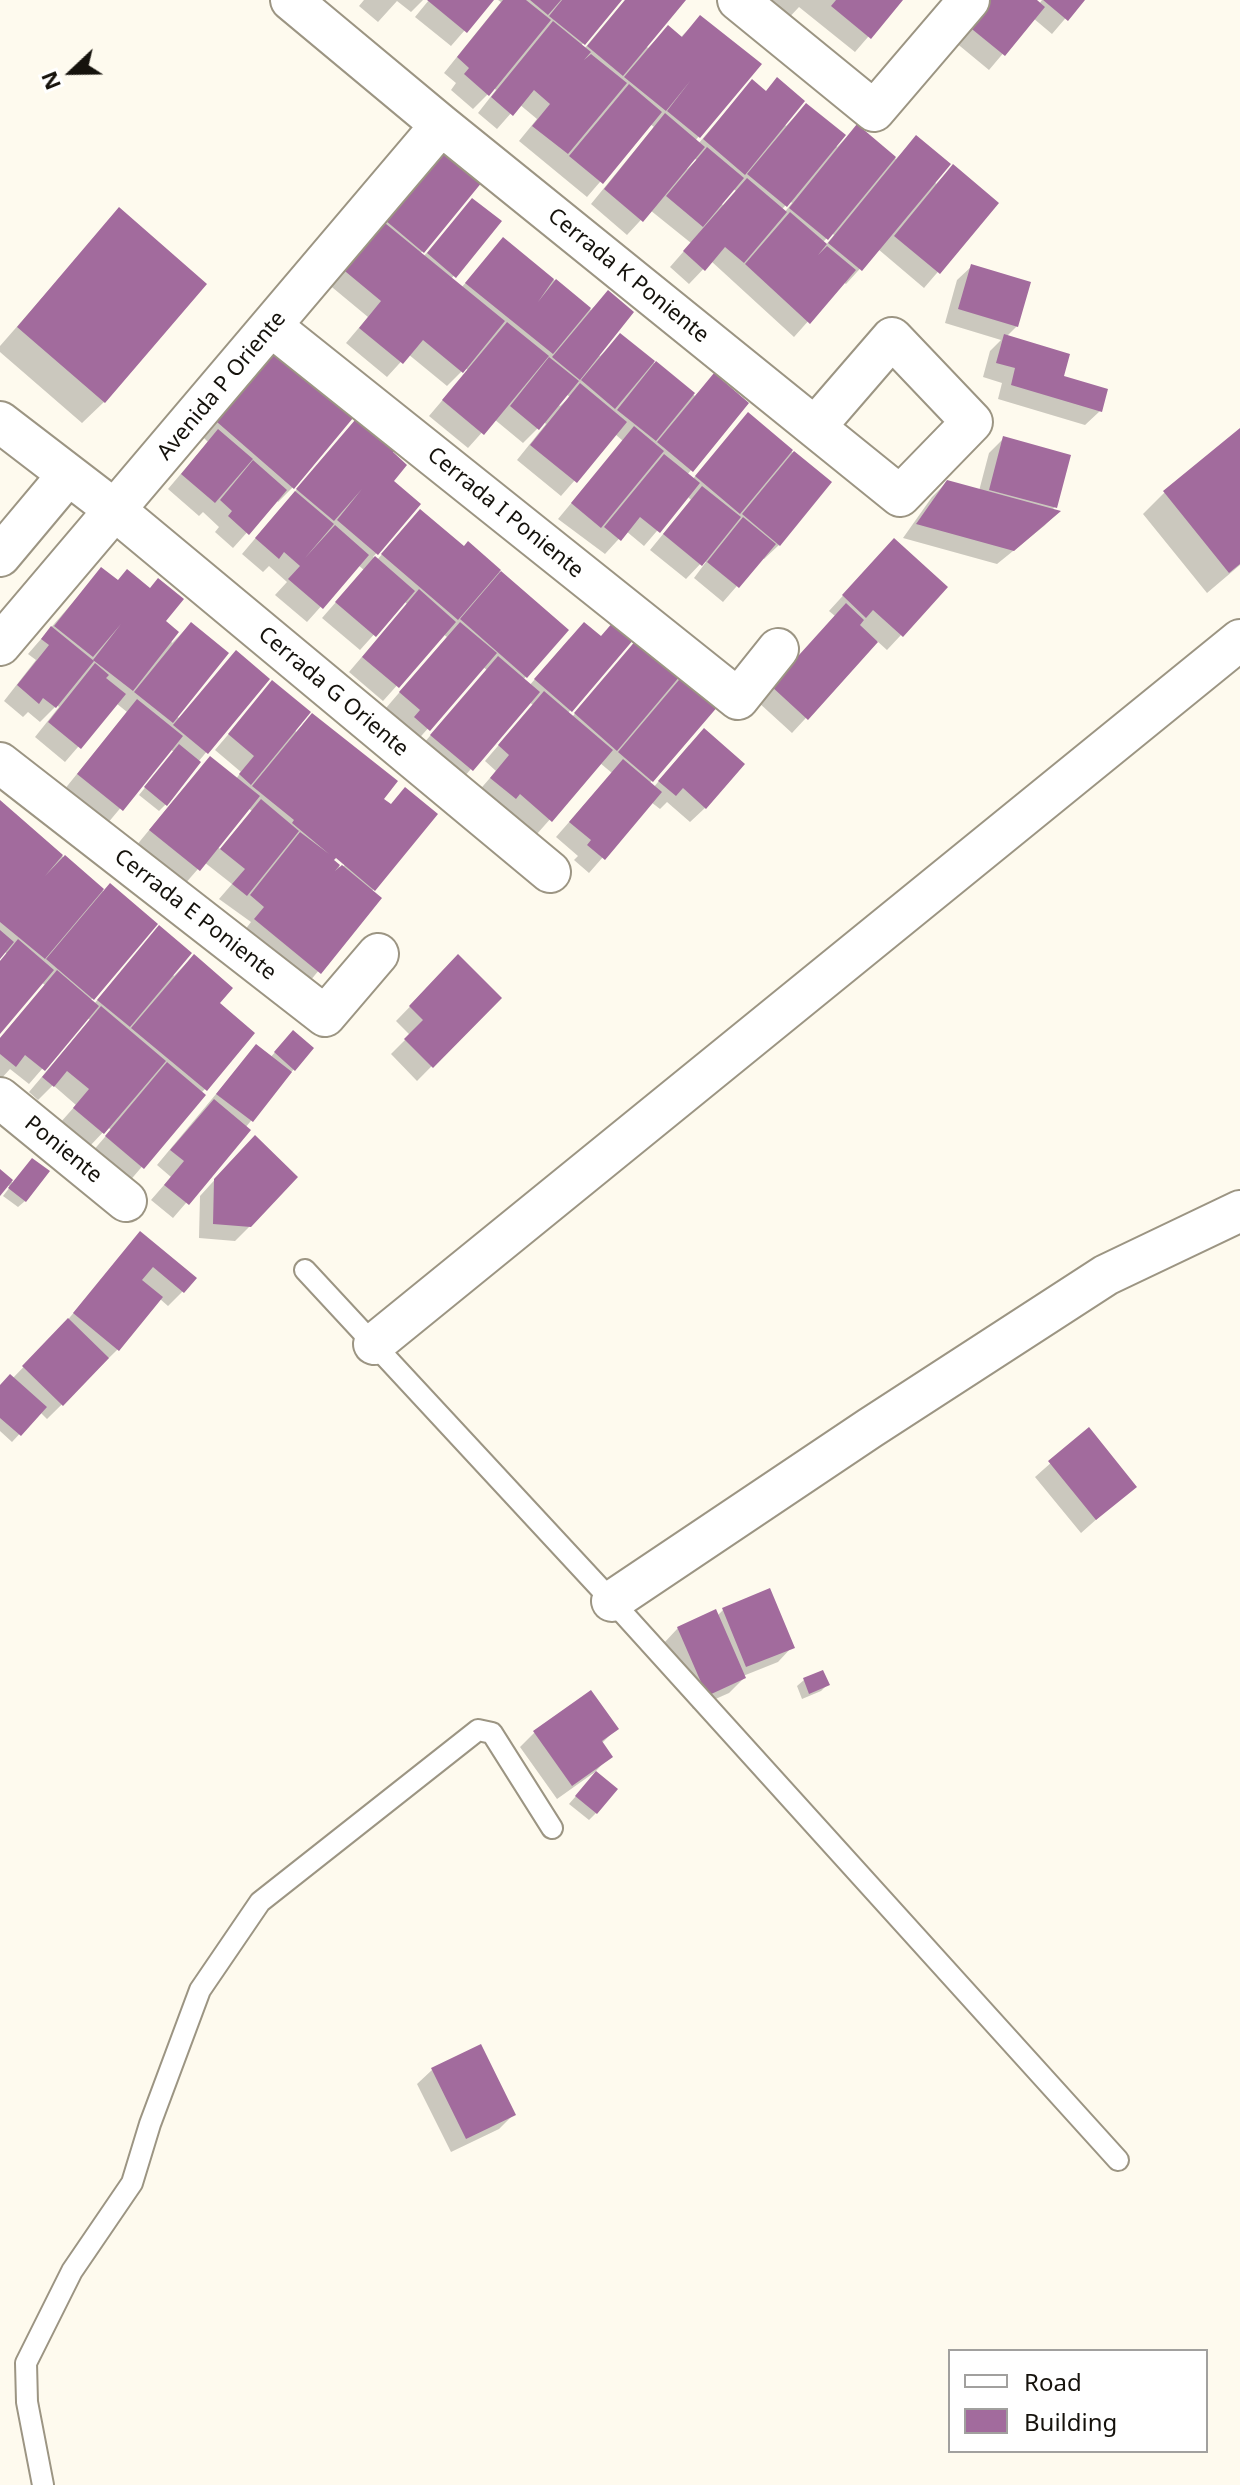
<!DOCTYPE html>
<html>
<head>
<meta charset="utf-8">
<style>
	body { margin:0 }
	#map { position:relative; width:1240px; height:2485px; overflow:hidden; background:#fefaee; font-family:"Noto Sans",sans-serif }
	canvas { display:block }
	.legend { position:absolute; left:948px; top:2349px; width:260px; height:104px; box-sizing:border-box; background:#fff; border:2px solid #a1a09e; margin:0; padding:10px 14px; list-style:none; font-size:24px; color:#15120c }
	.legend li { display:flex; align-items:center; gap:16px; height:40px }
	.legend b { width:40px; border:2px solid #a1a09e }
	.north { position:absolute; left:32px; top:32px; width:80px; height:80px; -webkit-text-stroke:6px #fff; paint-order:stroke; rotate:248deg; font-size:22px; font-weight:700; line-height:32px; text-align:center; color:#15120c }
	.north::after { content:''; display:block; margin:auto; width:28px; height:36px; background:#15120c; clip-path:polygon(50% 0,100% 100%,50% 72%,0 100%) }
</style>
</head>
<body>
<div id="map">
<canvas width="1240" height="2485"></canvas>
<ul class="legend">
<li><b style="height:10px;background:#fff"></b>Road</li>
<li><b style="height:22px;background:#a26b9d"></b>Building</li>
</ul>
<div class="north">N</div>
</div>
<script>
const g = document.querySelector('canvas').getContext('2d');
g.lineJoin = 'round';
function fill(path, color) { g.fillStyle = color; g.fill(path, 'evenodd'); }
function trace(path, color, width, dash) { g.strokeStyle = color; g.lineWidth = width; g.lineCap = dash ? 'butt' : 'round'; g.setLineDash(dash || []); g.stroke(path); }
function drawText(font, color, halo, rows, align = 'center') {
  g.font = font + ' "Noto Sans",sans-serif'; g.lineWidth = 8; g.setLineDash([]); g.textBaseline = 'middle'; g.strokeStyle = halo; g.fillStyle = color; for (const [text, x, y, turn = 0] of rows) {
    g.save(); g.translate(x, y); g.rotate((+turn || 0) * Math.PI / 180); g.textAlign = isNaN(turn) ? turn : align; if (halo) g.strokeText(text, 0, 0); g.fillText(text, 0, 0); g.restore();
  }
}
const shadow = new Path2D(`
	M364 0H423L411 12 397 1 378 22 359 6Z
	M429 0H491L451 46 415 17Z
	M498 0H619L580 47 584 49 625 0H683L646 46 648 48 668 28 680 38 700 18 759 64 695 141 698 144 752 81 786 126 807 105 837 147 857 127 896 159 916 138 936 184 953 166 997 203 924 288 878 249 846 284 843 282 794 337 711 261 689 284 670 267 691 243 650 210 627 235 591 204 654 127 650 124 587 197 519 141 537 119 519 104 497 129 478 113 496 90 494 88 473 109 451 90 456 83 444 73 501 2ZM693 158 697 160 687 169 685 167ZM732 188 736 191 723 205 720 203ZM790 201 792 203 784 213 781 210ZM832 233 834 235 825 246 822 243Z
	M759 0H900L855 52 799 7 785 22Z
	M1034 0 1039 4 1042 0H1081L1052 34 1033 18 989 70 949 37Z
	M426 155 484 177 420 254 424 256 472 200 499 222 451 279 461 288 504 239 591 310 608 293 598 354 600 356 621 336 695 396 714 376 746 403 687 475 692 480 748 415 829 483 779 545 764 559 762 557 723 602 694 578 706 562 704 560 686 579 650 550 691 500 687 496 644 546 626 531 605 554 558 519 623 441 615 434 561 496 517 460 546 424 544 422 523 443 494 419 468 448 429 416 468 370 465 368 447 386 408 354 387 377 346 343 368 317 327 283ZM566 394 570 397 560 406 558 404Z
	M119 210 104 402 82 423 0 352V346Z
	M972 266 1017 326 1006 337 1062 377 1100 411 1085 425 998 399 1002 383 983 377 990 351 1001 340 945 323 957 280Z
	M279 349 293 487 278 502 276 500 233 548 215 532 219 527 203 512 199 516 168 489 208 442 204 438Z
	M347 430 390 453 391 482 418 505 373 557 377 560 406 526 463 549 468 544 566 630 523 680 529 686 569 639H632L568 713 572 717 637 642 681 680 717 705 649 784 653 788 689 745 705 808 690 822 667 802 660 809 651 802 589 873 574 860 578 856 556 837 612 773 600 763 536 835 505 807 500 812 477 793 496 771 485 761 533 705 529 702 457 785 417 751 487 670 483 667 414 744 401 732 406 726 386 708 447 637 443 634 383 701 349 672 407 604 404 601 360 650 322 618 364 570 358 565 307 622 275 595 287 582 269 566 263 572 242 554Z
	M1240 430V565L1207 593 1143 514 1164 493Z
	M1004 438 1055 507 1051 511 1058 512 1044 526 997 564 903 538 932 497 947 482 979 491 989 453Z
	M880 555 901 635 887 650 877 641 792 733 758 702 835 616 829 611Z
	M101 570 163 621 172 643 191 624 176 716 179 718 236 653 268 679 198 762 170 798 173 801 210 758 236 779 241 772 215 750 272 683 296 732 313 715 381 800 389 806 436 814 371 892 379 898 305 987 241 935 251 922 219 899 232 884 204 862 184 885 136 846 173 801 171 799 159 811 139 795 174 752 170 749 107 824 64 790 127 712 116 703 65 762 35 737 59 707 57 705 40 722 28 712 23 717 4 701 36 660 28 654ZM248 808 252 811 220 849 217 846ZM335 855 346 864 341 868 331 860Z
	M0 803 104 892 155 924 90 1001 94 1004 145 943 174 976 194 956 217 1004 205 1089 201 1093 203 1095 128 1183 92 1152 111 1130 108 1127 88 1148 60 1123 76 1105 53 1085 38 1100 29 1092 90 1020 87 1017 29 1084 10 1069 0 1080V1038L45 985 41 982 0 1031V961L7 954 4 951 0 956Z
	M458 957 499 998 417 1081 391 1054 410 1035 396 1021Z
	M286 1039 294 1069 245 1128 248 1131 173 1218 151 1200 171 1177 157 1165 256 1046 270 1058Z
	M240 1152 250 1226 235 1241 199 1238 200 1196Z
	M0 1172 13 1183 25 1201 18 1207 3 1196 10 1187 7 1184 0 1193Z
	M140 1234 183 1291 168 1306 160 1299 117 1350 47 1419 40 1412 12 1442 0 1431V1387L12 1379 60 1329Z
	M1088 1430 1134 1486 1081 1533 1035 1477Z
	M723 1610 792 1647 778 1662 743 1676 744 1678 729 1693 693 1709 664 1643 678 1628 717 1616Z
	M804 1680 828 1684 821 1691 802 1699 797 1686Z
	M616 1729 601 1744 610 1756 595 1772 557 1799 520 1747 534 1733Z
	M596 1773V1813L589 1820 569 1804Z
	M432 2070 513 2115 499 2129 451 2152 417 2084Z`);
const building = new Path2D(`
	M427 0H494L467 33Z
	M503 0H526L551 20 489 96 464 74 469 68 457 57Z
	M530 0H561L548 15Z
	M562 0H622L585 45 549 16Z
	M625 0H686L623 76 587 46Z
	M836 0H903L871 39 831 6Z
	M979 0H1037L1045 7 1005 56 962 21Z
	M1043 0H1085L1068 21Z
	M700 15 762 64 700 138 667 111 691 80 666 111 624 77 668 25 682 37Z
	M553 21 591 52 584 60 591 54 627 83 568 154 532 126 550 104 534 90 513 116 491 97Z
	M777 77 805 101 745 175 703 139 752 79 766 91Z
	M629 84 662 112 603 184 569 156Z
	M806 103 846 135 787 207 747 174Z
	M665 113 705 147 643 222 604 189Z
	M857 124 896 157 828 240 789 208Z
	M916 135 951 164 862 271 828 243Z
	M441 138 487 176 424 253 379 215Z
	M707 147 744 178 703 227 666 196Z
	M953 164 999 203 940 274 894 236Z
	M747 178 787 212 744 263 725 247 705 271 683 251Z
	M472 198 502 221 456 278 427 253Z
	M119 207 207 284 105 403 17 327Z
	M790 212 827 244 818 255 827 246 856 270 810 324 745 264Z
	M380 219 505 321 463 373 423 340 403 364 359 328 381 301 340 267Z
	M503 237 554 279 538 302 556 279 591 308 553 354 465 283Z
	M971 264 1031 282 1018 327 958 309Z
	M608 290 634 312 580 380 552 357Z
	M507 322 549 356 484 435 442 400Z
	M620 333 655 361 615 409 581 380Z
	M1004 334 1070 354 1064 376 1108 389 1102 412 1011 385 1015 368 996 363Z
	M279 347 315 386 353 418 294 489 217 422Z
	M549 357 579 381 539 430 510 406Z
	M656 361 695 393 656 441 617 410Z
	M714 373 749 403 693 472 657 442Z
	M580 383 627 422 577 483 530 445Z
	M748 412 793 450 740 514 695 476Z
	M361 413 399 446 393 452 407 465 394 481 421 504 378 555 337 520 362 489 334 521 296 489Z
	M634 426 664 451 601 528 571 503Z
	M1240 428V564L1229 573 1163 491Z
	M218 429 253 459 215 503 181 474Z
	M1003 436 1071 455 1057 508 989 490Z
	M794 451 832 482 780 546 742 514Z
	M664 454 700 483 660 533 640 517 621 541 604 527Z
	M253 460 287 490 249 535 228 516 232 511 220 500Z
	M947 480 1061 511 1014 551 916 524Z
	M702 486 741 517 702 566 663 534Z
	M295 491 334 524 305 558 335 525 369 555 323 609 288 579 300 566 284 552 279 559 255 538Z
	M420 509 464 546 468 541 501 570 458 620 381 554Z
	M743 517 776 544 739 588 707 562Z
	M894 538 948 587 903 637 873 610 866 618 842 595Z
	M375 556 415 591 376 637 335 602Z
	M101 567 118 580 127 569 150 588 158 578 184 599 166 621 179 632 133 691 93 660 121 624 93 657 54 626Z
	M501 571 569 630 527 678 460 619Z
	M419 589 456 622 399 688 362 657Z
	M846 603 864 620 860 625 878 642 808 720 771 686Z
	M614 621 634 639 572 712 534 679 584 622 601 636Z
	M191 622 229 653 173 723 134 692Z
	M460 622 497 653 430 731 414 717 420 710 399 692Z
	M51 626 94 661 56 708 43 698 39 704 17 685 49 645 41 639Z
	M637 639 680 676 617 751 574 713Z
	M236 650 270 679 208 754 173 725Z
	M498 656 540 692 473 771 430 735Z
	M95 663 109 675 106 678 126 694 81 749 48 722Z
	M684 674 719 705 653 782 618 752Z
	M272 680 311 712 251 785 239 774 254 756 228 734Z
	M544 691 613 750 552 822 520 794 516 799 490 778 509 755 498 745Z
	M137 699 183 736 123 811 77 774Z
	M312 713 398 781 384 799 391 804 405 787 438 814 375 891 336 858 334 860 340 865 335 871 342 865 382 898 321 974 254 919 264 907 250 895 300 832 329 854 292 823 294 820 252 786Z
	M704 728 745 764 706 809 683 788 676 796 658 781Z
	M179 744 201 762 167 806 144 787Z
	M210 756 260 796 200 871 149 830Z
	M623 759 662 792 605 860 587 845 591 840 569 822Z
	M261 799 299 831 247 896 232 884 245 869 220 849Z
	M0 800 63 855 45 876 65 855 104 889 45 959 0 922Z
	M110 883 158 924 94 1000 46 959Z
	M159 925 192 953 130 1027 97 1000Z
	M0 930 14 942 0 959Z
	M18 939 54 970 0 1034V961Z
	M194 954 233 988 220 1003 255 1033 207 1091 131 1028Z
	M458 954 502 998 433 1068 404 1039 423 1020 409 1006Z
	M57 970 99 1006 45 1071 25 1055 16 1067 0 1054V1038Z
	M101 1006 166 1061 104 1134 73 1108 89 1089 67 1071 54 1087 42 1077Z
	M293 1030 314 1048 295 1071 274 1052Z
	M256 1044 292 1072 253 1122 216 1094Z
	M167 1062 206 1095 144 1169 105 1136Z
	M214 1099 251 1130 189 1205 164 1185 184 1161 170 1150Z
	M255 1135 298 1177 251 1227 213 1224 214 1179Z
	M32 1158 50 1171 26 1202 8 1188Z
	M0 1169 13 1180 0 1196Z
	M140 1231 197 1278 184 1293 153 1267 142 1280 163 1297 119 1351 73 1313Z
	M68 1318 109 1358 63 1406 22 1366Z
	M10 1374 47 1407 21 1436 0 1418V1385Z
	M1089 1427 1137 1487 1096 1520 1048 1461Z
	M770 1588 795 1648 746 1667 722 1608Z
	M716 1609 746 1678 707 1696 677 1627Z
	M823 1670 830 1685 809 1694 803 1678Z
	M591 1690 619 1729 602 1741 613 1757 572 1786 533 1731Z
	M596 1771 618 1789 597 1814 575 1796Z
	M481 2044 516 2115 466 2139 431 2068Z`);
const service = new Path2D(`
	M305 1270 612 1601 1118 2160
	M43 2485 27 2402 26 2363 72 2271 132 2183 150 2124 200 1990 260 1902 478 1730 492 1733 552 1828`);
const minor = new Path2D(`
	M291 0 441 125 900 496 972 422 892 338 815 427
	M738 0 874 111 969 0
	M271 326 738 699 778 649
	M0 422 116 511 550 872
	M0 556 67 476
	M0 645 441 125
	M0 763 325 1016 378 954
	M0 1098 126 1201
	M374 1344 1240 640
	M612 1601 870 1428 1106 1275 1240 1211`);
const streetNames = [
	["Cerrada K Poniente",628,276,39],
	["Avenida P Oriente",222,386,-50],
	["Cerrada I Poniente",505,513,39],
	["Cerrada G Oriente",333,692,40],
	["Cerrada E Poniente",195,915,38],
	["Poniente",63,1150,39]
];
fill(shadow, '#0003');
fill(building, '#a26b9d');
trace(service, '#9c9583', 24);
trace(minor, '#9c9583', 44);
trace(service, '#fff', 20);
trace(minor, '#fff', 40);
drawText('22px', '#15120c', '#fff', streetNames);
</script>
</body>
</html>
